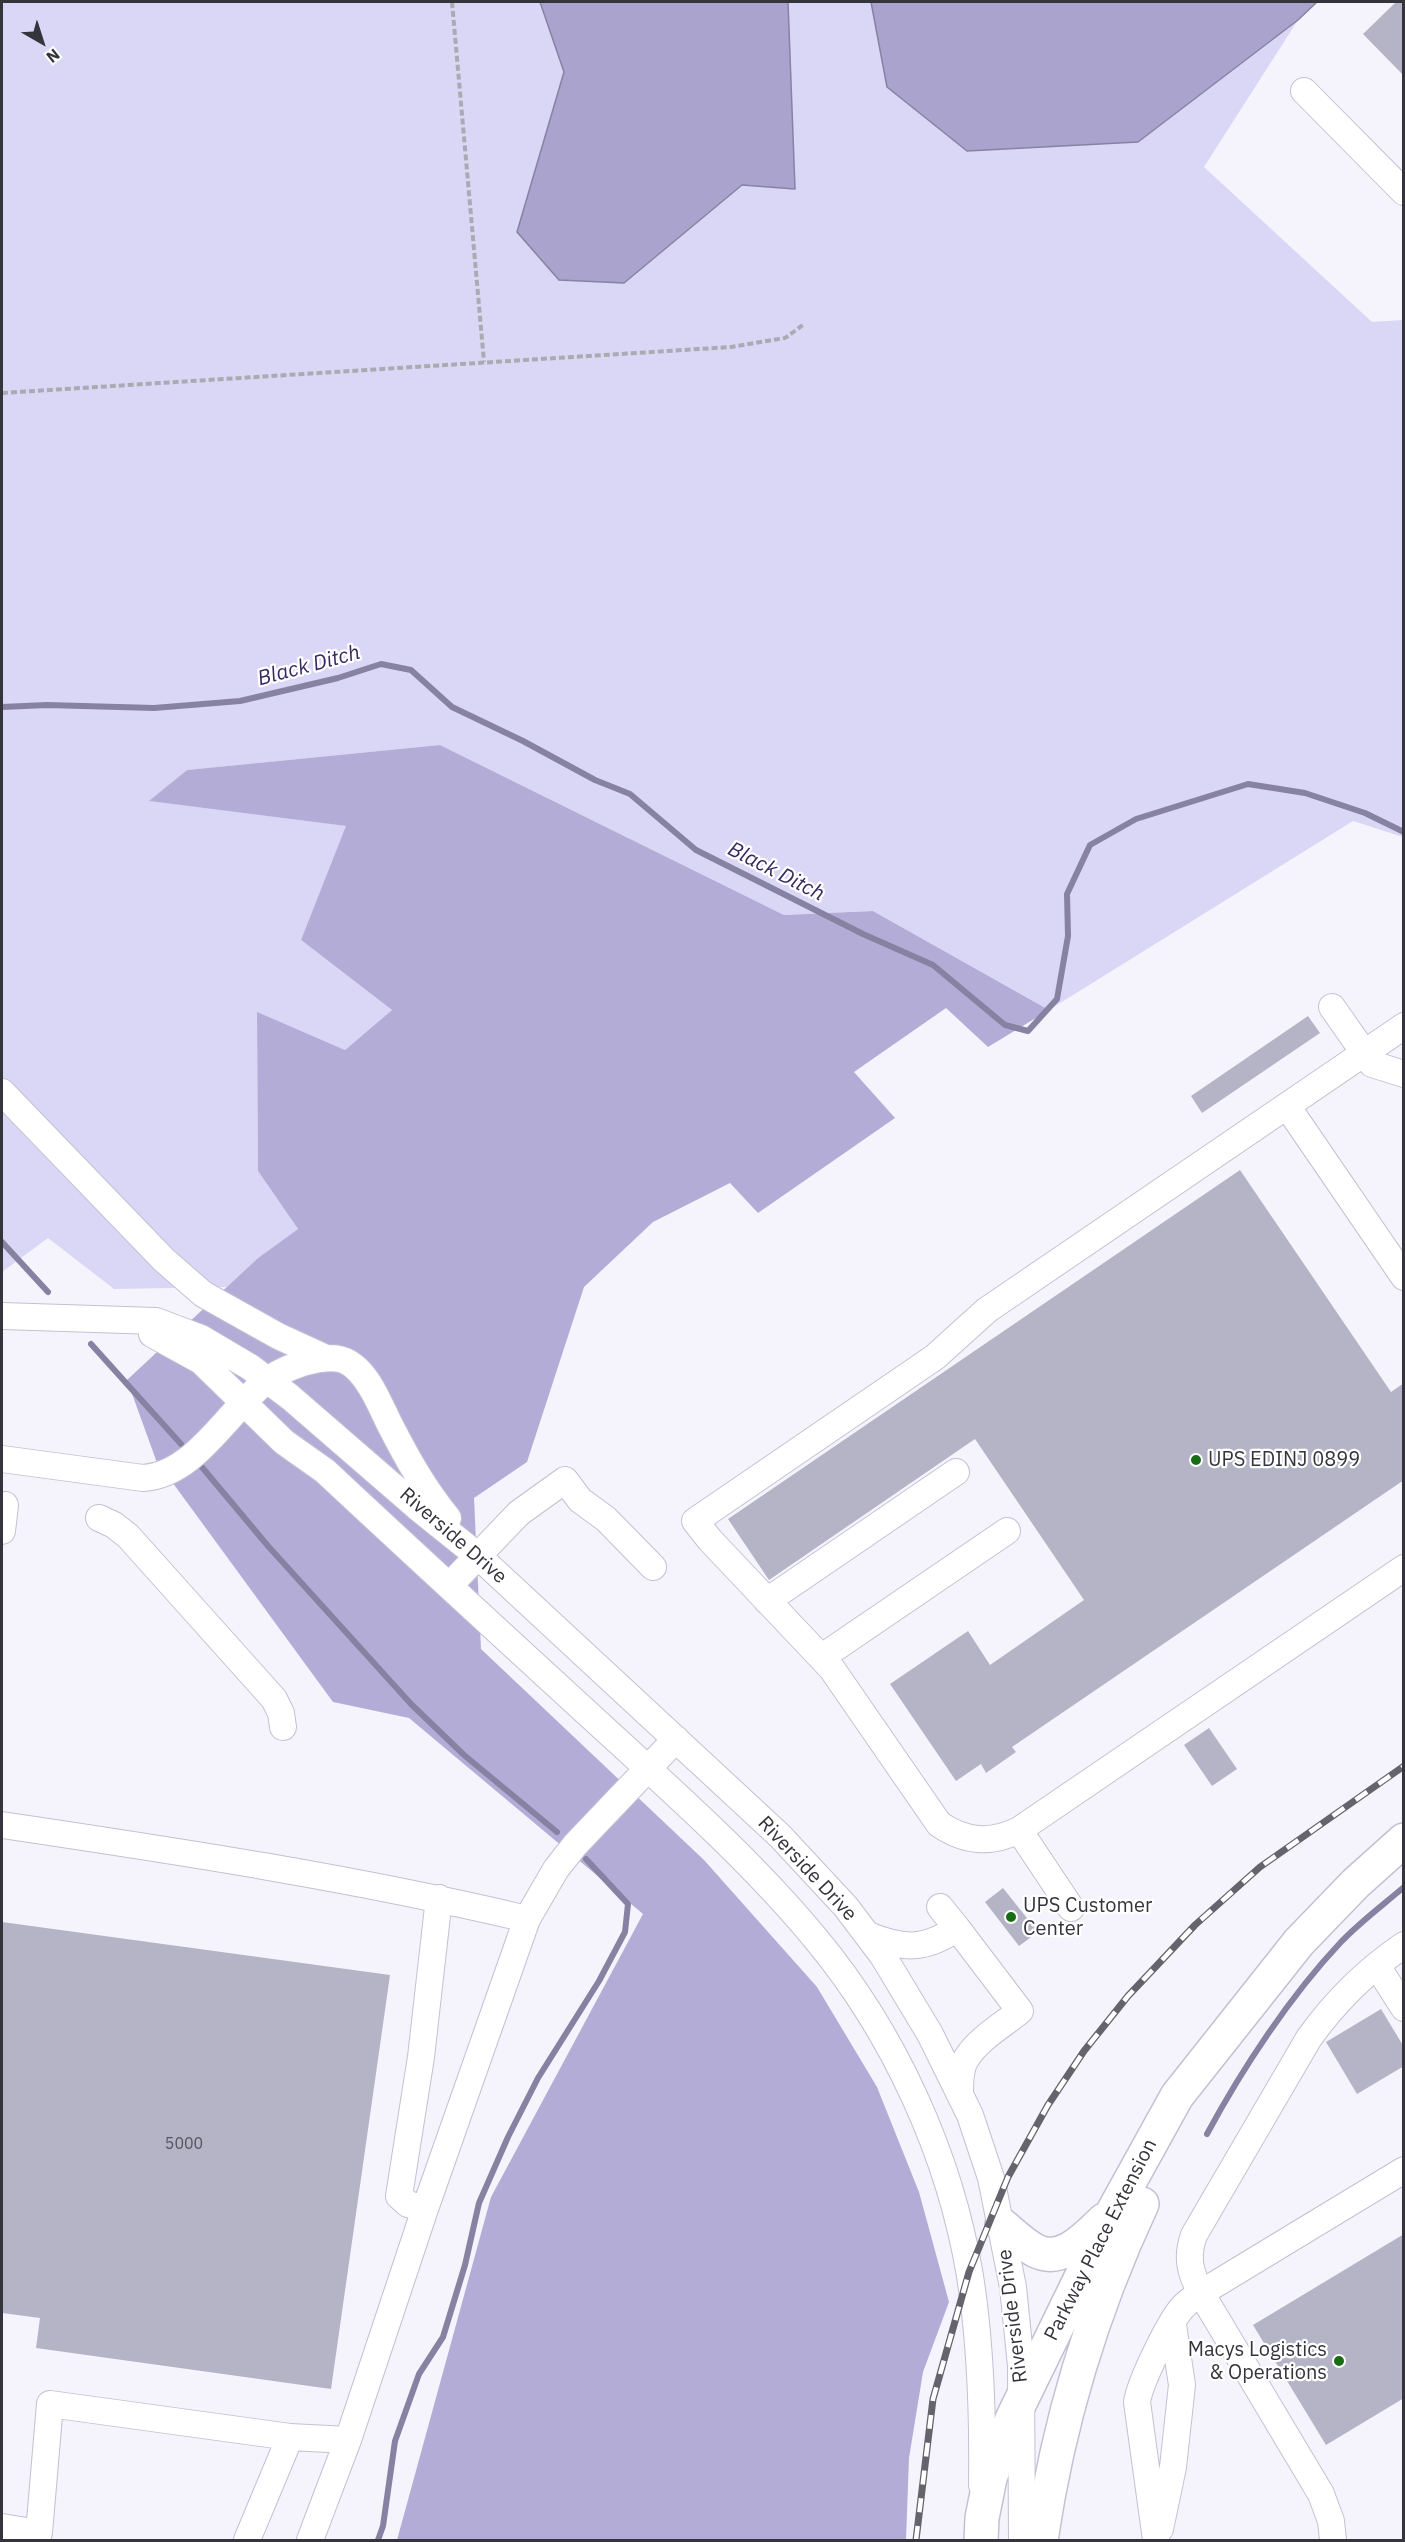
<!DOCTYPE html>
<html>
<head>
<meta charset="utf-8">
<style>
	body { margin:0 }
	#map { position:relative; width:1405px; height:2542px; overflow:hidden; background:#f5f4fc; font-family:"IBM Plex Sans",sans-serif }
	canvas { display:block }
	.frame { position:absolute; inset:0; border:3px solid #35343c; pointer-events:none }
	.north { position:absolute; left:12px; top:12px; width:60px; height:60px; -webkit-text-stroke:4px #fff; paint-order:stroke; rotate:141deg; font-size:16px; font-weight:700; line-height:24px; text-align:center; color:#35343c }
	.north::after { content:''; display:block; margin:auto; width:21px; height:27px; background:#35343c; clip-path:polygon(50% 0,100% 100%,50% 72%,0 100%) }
</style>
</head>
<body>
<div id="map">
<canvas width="1405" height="2542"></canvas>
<div class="frame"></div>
<div class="north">N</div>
</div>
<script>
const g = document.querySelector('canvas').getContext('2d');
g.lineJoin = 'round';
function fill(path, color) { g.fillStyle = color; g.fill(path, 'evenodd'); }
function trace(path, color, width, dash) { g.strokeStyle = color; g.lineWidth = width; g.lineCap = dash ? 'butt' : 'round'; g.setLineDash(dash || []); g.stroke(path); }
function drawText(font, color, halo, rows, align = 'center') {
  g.font = font + ' "IBM Plex Sans",sans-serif'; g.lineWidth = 4.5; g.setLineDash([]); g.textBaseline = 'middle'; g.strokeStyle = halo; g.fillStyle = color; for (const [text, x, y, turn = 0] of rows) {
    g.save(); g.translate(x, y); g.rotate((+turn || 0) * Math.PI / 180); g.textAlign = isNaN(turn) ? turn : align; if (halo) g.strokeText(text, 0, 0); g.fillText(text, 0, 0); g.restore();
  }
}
const green = new Path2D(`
	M2 2H540L564 72 517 232 624 283 742 185 795 189 788 2H871L887 87 1138 142 1298 20 1204 167 1372 322 1403 320V837L1353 821 1049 1010 873 911 784 915 440 745 187 770 150 801 347 826 301 940 392 1010 345 1050 257 1013 258 1171 298 1229 258 1258 227 1287 114 1289 48 1238 2 1272Z`);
const forest = new Path2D(`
	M440 745 784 915 873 911 1049 1010 988 1047 946 1008 854 1072 895 1118 758 1213 730 1183 653 1222 584 1287 527 1462 474 1498 481 1649 704 1860 817 1987 877 2087 919 2192 949 2302 923 2372 909 2458 906 2540H397L491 2197 643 1914 409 1718 333 1702 156 1460 127 1380 258 1258 298 1229 258 1171 257 1012 345 1050 392 1010 301 940 346 826 149 801 187 770Z`);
const water = new Path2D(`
	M540 2H788L795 189 742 185 624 283 559 280 517 232 564 72Z
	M871 2H1317L1298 20 1138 142 967 151 887 87Z`);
const stream = new Path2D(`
	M2 707 47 705 154 708 240 701 338 678 381 664 411 670 452 707 523 741 595 780 630 794 696 850 863 934 933 965 1005 1025 1028 1031 1057 999 1068 936 1067 894 1090 845 1136 819 1248 784 1305 793 1365 813 1404 832
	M2 1242 48 1292
	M91 1344 181 1444
	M201 1466 268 1546 411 1704 464 1755 557 1832
	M1207 2134C1242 2069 1290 1996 1341 1942 1360 1922 1383 1905 1404 1887
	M378 2540 383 2526 395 2441 419 2374 443 2337 465 2265 479 2203 508 2137 538 2078 599 1981 625 1932 628 1904 586 1859`);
const building = new Path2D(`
	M1396 2H1404V76L1363 34Z
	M1308 1016 1320 1033 1202 1113 1191 1096Z
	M1240 1170 1391 1392 1404 1383V1480L1012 1747 1016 1752 986 1773 981 1764 956 1781 890 1684 968 1631 990 1665 1084 1600 975 1439 769 1580 728 1519Z
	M1209 1728 1237 1769 1212 1786 1184 1745Z
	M1003 1888 1038 1932 1019 1946 985 1902Z
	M2 1922 390 1975 331 2389 36 2348 40 2318 2 2313Z
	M1381 2009 1404 2047V2066L1357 2094 1326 2042Z
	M1404 2234V2398L1326 2445 1253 2325Z`);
const path = new Path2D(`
	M452 2 484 362
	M2 393 731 347 785 338 803 325`);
const minor = new Path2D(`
	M1304 91 1404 192
	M1332 1007 1372 1064 1404 1074
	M1404 1026 987 1310 935 1357 695 1521 710 1540 832 1669 939 1824C965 1842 991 1844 1019 1830L1404 1568
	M2 1092 164 1260 203 1294 278 1336 326 1358
	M1287 1106 1404 1277
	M2 1316 156 1321 201 1338 250 1367 290 1397 417 1507 478 1556 780 1836 846 1907 883 1956 930 2034 970 2115 991 2178 1013 2287 1021 2366 1022 2540
	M152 1334 201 1361 284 1442 325 1471C419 1559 514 1646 609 1733 681 1799 754 1864 816 1939 894 2033 950 2155 970 2276 981 2345 983 2415 982 2485
	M2 1459 143 1478C195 1475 228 1411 266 1381 281 1370 302 1362 320 1359 336 1357 346 1358 358 1370 372 1384 381 1407 390 1425 407 1458 424 1489 448 1518
	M99 1518 114 1525 128 1536 274 1699 281 1713 283 1727
	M2 1531 5 1505
	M449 1586 519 1513 565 1480 580 1500 606 1519 653 1567
	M767 1601 956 1472
	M822 1657 1007 1531
	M2 1825C177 1851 354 1878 527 1919
	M1019 1830 1071 1908
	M940 1907 957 1928
	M868 1935C902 1949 925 1951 957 1928L1020 2011C1003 2025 978 2039 966 2059 960 2068 960 2081 960 2091
	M1377 1966 1404 2008
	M425 2209 408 2204 399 2196 421 2057 439 1898
	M290 2437 348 2440
	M2 2527 39 2533 50 2404 290 2437 247 2540
	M1160 2529 1173 2467 1182 2385 1173 2325
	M310 2540 348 2440 425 2209 527 1919 556 1869 575 1845 676 1739
	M1156 2540 1137 2402C1140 2382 1169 2323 1182 2308 1188 2301 1195 2297 1201 2293L1404 2170
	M1333 2540 1331 2521 1321 2494 1201 2293C1190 2273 1186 2257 1194 2235L1309 2038C1335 2002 1367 1970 1404 1945`);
const major = new Path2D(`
	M1002 2225C1013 2234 1024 2245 1036 2251 1063 2264 1087 2236 1104 2220
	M981 2540 982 2518 990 2478 1012 2419 1114 2210 1177 2096 1299 1942 1356 1883 1404 1840
	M1041 2540C1058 2424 1092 2311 1142 2204`);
const rail = new Path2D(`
	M916 2540 933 2399 969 2272 1008 2177 1048 2105 1084 2051 1128 1996 1195 1925 1260 1867 1404 1766`);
const markers = [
	[1196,1460,6,"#186c13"],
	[1011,1917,6,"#186c13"],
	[1339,2361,6,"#186c13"]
];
const numberNames = [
	["5000",184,2144]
];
const poiNames = [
	["UPS EDINJ 0899",1208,1460],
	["UPS Customer",1023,1906],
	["Center",1023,1929],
	["Macys Logistics",1327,2350,"right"],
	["& Operations",1327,2373,"right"]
];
const streetNames = [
	["Riverside Drive",453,1536,41],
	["Riverside Drive",807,1869,47],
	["Parkway Place Extension",1101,2240,-63],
	["Riverside Drive",1013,2316,-97]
];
const waterNames = [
	["Black Ditch",309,666,-15],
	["Black Ditch",776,872,27]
];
fill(green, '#dad6f5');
fill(forest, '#b3acd7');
fill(water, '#aaa3cd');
trace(water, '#8782a2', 1.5);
trace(stream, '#8782a2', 6);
fill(building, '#b5b3c6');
trace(minor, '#c3c0d4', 28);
trace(major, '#c3c0d4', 36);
trace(path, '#abaab2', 4, [6, 3]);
trace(minor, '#fff', 26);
trace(major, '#fff', 33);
trace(rail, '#65646c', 7);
trace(rail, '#fff', 4.5, [14]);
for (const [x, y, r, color] of markers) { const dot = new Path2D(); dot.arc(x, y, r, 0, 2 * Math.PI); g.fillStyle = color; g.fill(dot); trace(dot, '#fff', 2); }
drawText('16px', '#55545e', null, numberNames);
drawText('20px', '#35343c', '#fff', poiNames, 'left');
drawText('20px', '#35343c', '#fff', streetNames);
drawText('italic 21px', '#37295f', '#fff', waterNames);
</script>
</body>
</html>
